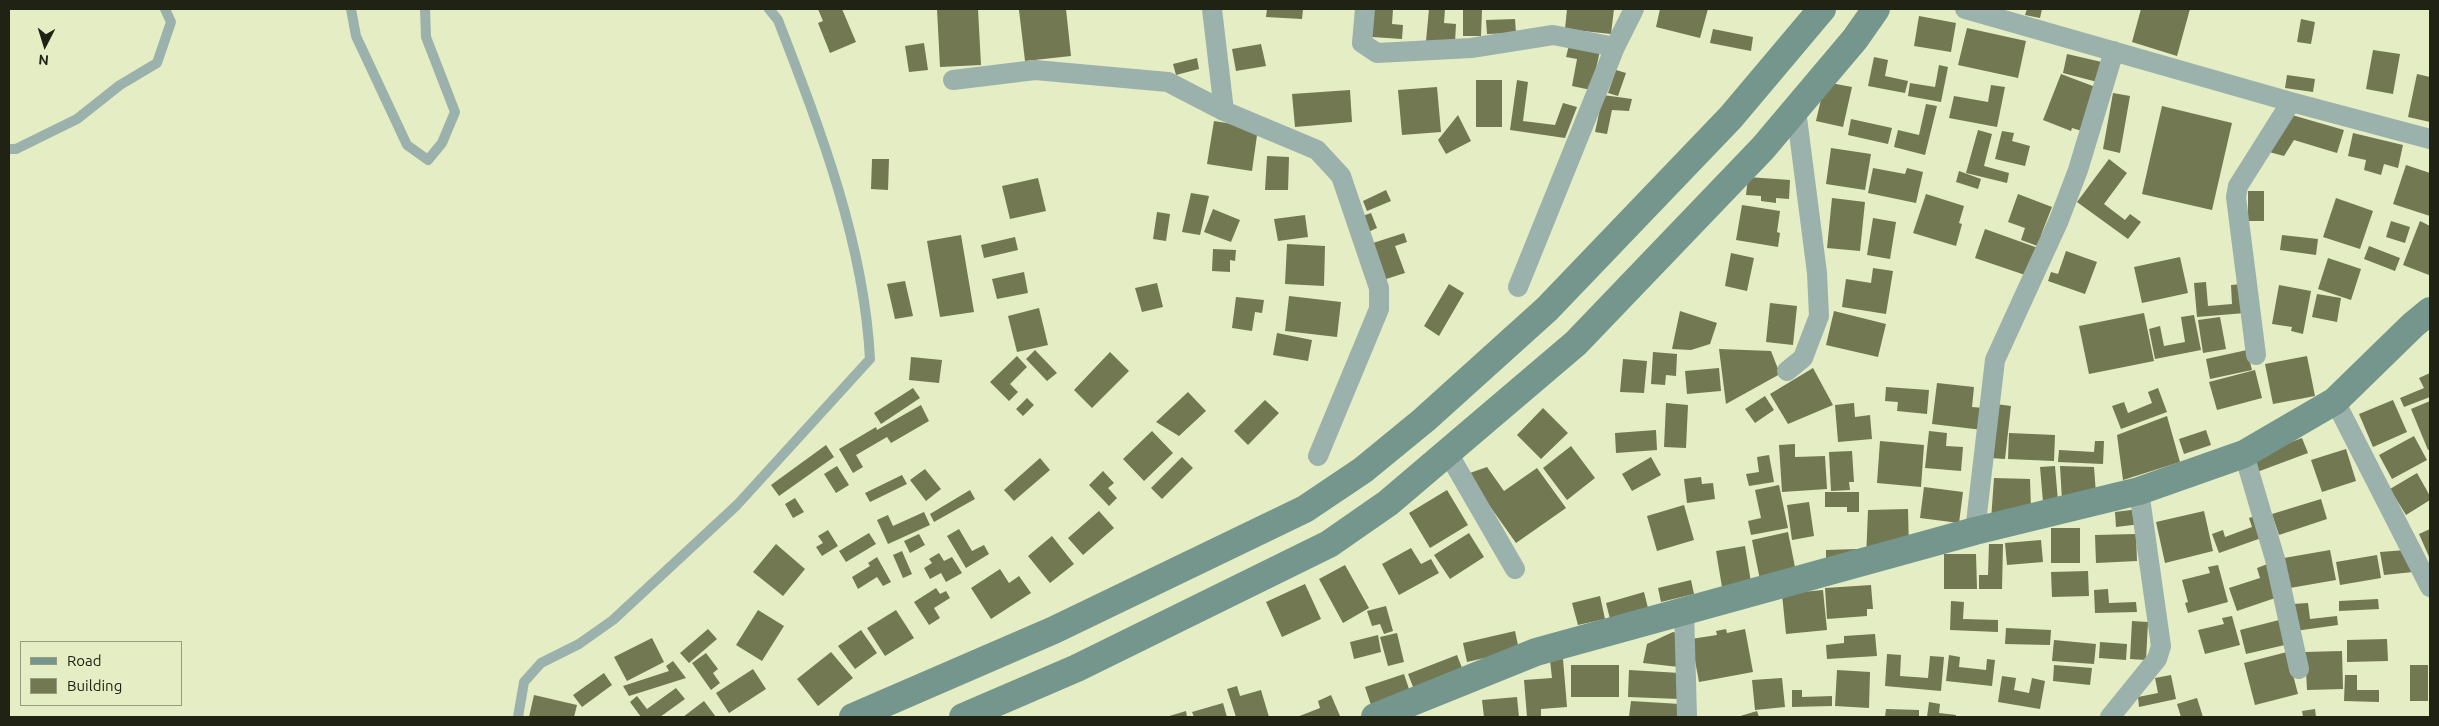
<!DOCTYPE html>
<html>
<head>
<meta charset="utf-8">
<style>
	body { margin:0 }
	#map { position:relative; width:2439px; height:726px; overflow:hidden; background:#e4edc3; font-family:Ubuntu,sans-serif }
	canvas { display:block }
	.frame { position:absolute; inset:0; border:10px solid #202313; pointer-events:none }
	.legend { position:absolute; left:20px; top:641px; width:162px; height:65px; box-sizing:border-box; background:#e4edc3; border:1px solid #969c7d; margin:0; padding:6px 9px; list-style:none; font-size:15px; color:#202313 }
	.legend li { display:flex; align-items:center; gap:10px; height:25px }
	.legend b { width:25px; border:1px solid #969c7d }
	.north { position:absolute; left:20px; top:20px; width:50px; height:50px; -webkit-text-stroke:4px #e4edc3; paint-order:stroke; rotate:185deg; font-size:14px; font-weight:700; line-height:20px; text-align:center; color:#202313 }
	.north::after { content:''; display:block; margin:auto; width:18px; height:22px; background:#202313; clip-path:polygon(50% 0,100% 100%,50% 72%,0 100%) }
</style>
</head>
<body>
<div id="map">
<canvas width="2439" height="726"></canvas>
<div class="frame"></div>
<ul class="legend">
<li><b style="height:6px;background:#75968d"></b>Road</li>
<li><b style="height:14px;background:#717852"></b>Building</li>
</ul>
<div class="north">N</div>
</div>
<script>
const g = document.querySelector('canvas').getContext('2d');
g.lineJoin = 'round';
function fill(path, color) { g.fillStyle = color; g.fill(path, 'evenodd'); }
function trace(path, color, width, dash) { g.strokeStyle = color; g.lineWidth = width; g.lineCap = dash ? 'butt' : 'round'; g.setLineDash(dash || []); g.stroke(path); }
const building = new Path2D(`
	M818 9H842L856 42 830 53 818 23 823 21Z
	M937 9H978L981 65 940 67Z
	M1032 9H1066L1071 56 1025 61 1019 10Z
	M1267 9H1303L1302 19 1266 17Z
	M1374 9H1393L1392 24 1403 25 1402 39 1372 37Z
	M1429 9H1445L1444 23 1456 24 1455 43 1426 41Z
	M1463 9H1482L1481 36H1463Z
	M1567 9H1614L1611 34 1565 29Z
	M1660 9H1708L1700 38 1656 27Z
	M2027 9H2042L2040 18 2025 15Z
	M2141 9H2190L2177 56 2132 42Z
	M1919 16 1956 23 1951 52 1914 46Z
	M1515 19 1516 33 1487 34 1486 20Z
	M2301 19 2315 22 2311 44 2297 42Z
	M1967 28 2026 41 2018 78 1958 65Z
	M1713 29 1753 37 1751 51 1710 43Z
	M924 43 928 70 909 72 905 46Z
	M1261 44 1266 66 1236 71 1232 49Z
	M1569 45 1600 51 1591 90 1572 86 1577 59 1566 57Z
	M2373 50 2400 54 2393 94 2366 89Z
	M2067 54 2106 63 2101 83 2063 73Z
	M1874 57 1888 60 1885 76 1908 81 1905 93 1868 86Z
	M1197 58 1199 69 1176 75 1173 64Z
	M1939 65 1948 67 1941 102 1908 96 1910 83 1935 87Z
	M1616 70 1626 73 1618 96 1608 93Z
	M2061 74 2098 88 2082 131 2072 128 2071 131 2043 120Z
	M2417 74 2430 77V122L2408 117Z
	M2287 75 2315 79 2313 92 2285 88Z
	M1476 80H1502V127H1476Z
	M1517 80 1528 82 1523 121 1555 125 1563 103 1577 107 1565 138 1510 130Z
	M1825 82 1852 87 1843 127 1816 121Z
	M1991 85 2005 87 1997 127 1949 118 1954 96 1988 102Z
	M1437 87 1441 132 1402 135 1398 90Z
	M1350 90 1352 122 1295 127 1292 94Z
	M2113 93 2130 96 2120 153 2103 149Z
	M1603 95 1632 99 1629 111 1612 110 1607 134 1595 132Z
	M1926 104 1937 106 1925 155 1894 147 1898 130 1919 135Z
	M2162 106 2232 123 2212 210 2142 194Z
	M1458 115 1471 141 1446 154 1438 140Z
	M2292 115 2344 130 2337 153 2294 140 2284 156 2269 152Z
	M1851 119 1892 128 1888 144 1848 135Z
	M1214 121 1258 128 1252 171 1207 164Z
	M1978 130 1992 134 1984 166 2009 173 2007 183 1966 173Z
	M2002 131 2014 133 2012 141 2030 146 2025 166 1995 159Z
	M2353 133 2403 145 2398 168 2384 164 2381 175 2364 170 2366 160 2348 156Z
	M1831 148 1871 154 1865 190 1826 184Z
	M1267 156 1289 157 1288 190H1265Z
	M872 159H889L888 190 871 189Z
	M2109 159 2127 173 2104 204 2125 220 2130 214 2141 222 2128 239 2077 202Z
	M2406 165 2430 173V216L2393 204Z
	M1873 168 1905 174 1907 168 1923 172 1916 203 1868 193Z
	M1959 171 1981 179 1978 189 1956 182Z
	M1748 177 1790 180 1789 199 1776 198V203L1761 201V196L1746 195Z
	M1038 178 1046 211 1010 219 1002 186Z
	M1386 190 1391 201 1367 211 1363 201Z
	M2248 191H2264V221H2248Z
	M1191 193 1209 196 1200 235 1182 232Z
	M1926 194 1964 206 1959 223 1962 224 1956 246 1913 233Z
	M2018 194 2052 207 2041 235 2043 248 2021 240 2025 228 2008 222Z
	M1832 198 1865 202 1860 251 1827 248Z
	M2336 198 2373 211 2360 249 2323 237Z
	M1742 205 1780 211 1777 232 1780 233 1778 247 1736 240Z
	M1213 209 1240 220 1231 242 1204 232Z
	M1157 212 1170 214 1166 241 1153 239Z
	M1371 213 1377 228 1366 233 1360 217Z
	M1305 215 1308 237 1278 241 1274 219Z
	M1873 218 1896 222 1890 259 1867 255Z
	M2391 221 2410 227 2405 243 2386 237Z
	M2420 221 2430 226 2429 275 2403 265Z
	M1985 229 2038 248 2028 276 1975 258Z
	M1404 233 1407 242 1395 246 1405 273 1383 280 1370 244Z
	M961 235 974 312 940 317 927 241Z
	M2282 235 2318 239 2316 255 2280 250Z
	M1015 237 1018 250 984 258 981 245Z
	M1287 244 1325 246 1324 286 1285 284Z
	M2369 246 2400 258 2395 271 2364 259Z
	M1213 249 1236 250 1235 261 1230 260V272L1212 271Z
	M2066 251 2097 262 2085 294 2048 281 2051 272 2058 274Z
	M1731 253 1754 258 1747 291 1725 286Z
	M2180 257 2188 293 2142 303 2134 267Z
	M2328 258 2361 269 2351 300 2318 289Z
	M1873 268 1893 271 1886 314 1842 307 1846 279 1871 283Z
	M1024 272 1028 293 997 299 992 279Z
	M905 281 913 316 895 319 887 284Z
	M2206 282 2208 306 2232 304 2231 285 2243 284 2245 313 2197 317 2194 283Z
	M1157 283 1163 307 1142 312 1135 288Z
	M1449 284 1464 293 1439 336 1424 326Z
	M2279 285 2311 291 2303 334 2291 331 2292 327 2272 324Z
	M2317 294 2341 298 2337 322 2312 317Z
	M1289 296 1341 302 1337 337 1285 331Z
	M1236 297 1264 300 1262 313 1255 312 1252 331 1232 328Z
	M1770 303 1797 306 1793 345 1766 342Z
	M1039 308 1048 345 1017 352 1008 316Z
	M1680 311 1717 323 1710 344 1691 350 1672 349Z
	M1834 311 1886 324 1878 357 1826 345Z
	M2144 313 2154 361 2089 374 2079 326Z
	M2194 315 2201 350 2155 359 2149 329 2160 326 2164 346 2185 342 2181 317Z
	M2220 317 2226 349 2203 353 2198 320Z
	M1277 333 1312 340 1308 361 1273 355Z
	M1719 349 1771 351 1780 374 1726 404Z
	M1035 350 1057 373 1047 381 1026 359Z
	M2247 350 2252 370 2210 379 2206 359Z
	M1110 352 1129 371 1092 408 1074 390Z
	M1653 352 1677 354 1676 376 1666 375 1665 385 1651 384Z
	M1017 356 1027 367 1010 384 1018 392 1009 401 990 382Z
	M2307 356 2315 396 2273 404 2265 364Z
	M911 357 942 360 939 383 909 380Z
	M1623 359 1647 361 1644 393 1620 392Z
	M1719 368 1721 391 1687 394 1685 371Z
	M1813 368 1833 405 1788 424 1770 394Z
	M2255 370 2262 398 2217 410 2209 382Z
	M2430 373V397L2404 407 2400 398 2424 388 2419 378Z
	M1937 383 1974 387 1972 407 1985 408 1983 430 1932 424Z
	M1886 387 1929 390 1927 414 1897 411 1898 402 1885 401Z
	M913 388 920 398 881 424 874 413Z
	M2158 388 2167 412 2121 429 2112 406 2124 402 2128 413 2152 403 2148 392Z
	M1188 392 1206 411 1179 436 1156 422Z
	M1765 396 1774 410 1755 423 1745 409Z
	M1027 398 1034 405 1023 416 1016 409Z
	M1265 400 1279 413 1248 445 1234 431Z
	M2393 400 2407 432 2373 447 2359 414Z
	M2430 401V449L2428 450 2411 409Z
	M1666 403 1688 405 1686 448 1664 447Z
	M1854 403 1855 417 1870 415 1872 439 1838 442 1835 405Z
	M1996 404 2011 406 2005 459 1990 458Z
	M921 405 929 421 891 443 887 437 856 455 863 467 853 473 839 449 876 427 877 430Z
	M1543 408 1568 433 1541 459 1517 435Z
	M2167 416 2180 462 2123 480 2117 435Z
	M1656 430 1657 450 1616 453 1615 433Z
	M2206 430 2211 445 2184 454 2179 439Z
	M1152 431 1173 453 1144 481 1123 459Z
	M1929 431 1947 433 1946 446 1963 447 1961 471 1925 468Z
	M2009 433 2055 435 2054 461 2008 459Z
	M2414 436 2427 460 2392 479 2379 455Z
	M2302 438 2308 453 2257 472 2251 457Z
	M1880 441 1924 445 1921 487 1877 483Z
	M2095 441H2104L2103 464 2058 462 2059 450 2094 452Z
	M1795 444V457L1825 456 1827 489 1782 492 1779 445Z
	M826 445 834 457 779 496 771 485Z
	M1571 446 1595 478 1567 500 1543 468Z
	M2346 449 2356 481 2322 492 2311 460Z
	M1852 451 1854 482H1849L1850 490 1831 491 1829 452Z
	M1769 455 1774 482 1749 486 1746 474 1759 472 1757 457Z
	M1182 457 1193 468 1162 499 1151 488Z
	M1651 457 1661 475 1632 491 1622 474Z
	M1040 458 1050 470 1014 501 1004 490Z
	M837 466 849 485 836 493 824 474Z
	M2055 466 2058 501 2043 502 2040 467Z
	M2060 466 2094 467 2096 494 2062 500Z
	M1487 467 1504 491 1537 468 1566 508 1516 543 1467 474Z
	M925 469 941 489 926 501 910 480Z
	M1103 471 1114 483 1108 488 1117 498 1109 506 1089 485Z
	M2417 473 2430 496V500L2406 515 2390 489Z
	M902 475 907 484 870 502 865 493Z
	M1701 477 1702 484 1713 483 1715 499 1687 503 1684 479Z
	M1994 478 2030 479 2031 509 1991 520Z
	M1779 485 1788 528 1751 535 1748 521 1761 518 1755 490Z
	M1924 487 1963 492 1959 523 1920 518Z
	M970 490 975 499 934 522 930 514Z
	M1447 490 1468 525 1430 548 1409 513Z
	M1825 492H1859V512H1847V507H1825Z
	M795 498 804 512 793 518 785 504Z
	M2321 499 2327 519 2279 535 2272 514Z
	M1809 502 1814 536 1792 540 1787 505Z
	M1684 505 1694 540 1657 551 1647 516Z
	M1908 509 1909 549 1866 559 1868 510Z
	M2139 509 2141 524 2116 527 2115 512Z
	M1099 511 1114 528 1083 555 1068 538Z
	M2204 511 2213 551 2165 563 2156 522Z
	M924 512 930 525 888 544 877 520 888 515 893 526Z
	M2259 515 2267 536 2219 553 2212 534 2223 530 2225 537 2252 527 2249 518Z
	M2051 528H2080V563H2051Z
	M959 529 972 551 984 545 989 554 966 568 947 536Z
	M2430 529V559L2419 534Z
	M828 530 838 546 822 556 816 547 823 543 818 536Z
	M1788 532 1796 572 1760 580 1752 540Z
	M869 533 876 544 846 562 839 551Z
	M1469 533 1484 557 1450 579 1434 555Z
	M919 534 925 545 910 553 904 541Z
	M2136 534 2137 561 2096 563 2095 535Z
	M1052 536 1074 564 1050 583 1028 556Z
	M2041 540 2043 562 2007 565 2005 543Z
	M776 544 805 569 783 596 753 572Z
	M1989 544H2003L2002 589H1979V575H1988Z
	M1745 546 1751 582 1722 587 1716 551Z
	M1411 548 1421 564 1431 559 1439 573 1399 595 1382 564Z
	M1857 549 1858 563H1826V550Z
	M2330 550 2336 580 2290 588 2284 558Z
	M2406 550 2413 572 2384 575 2380 552Z
	M902 551 912 574 903 578 893 555Z
	M939 553 944 561 952 557 962 573 946 582 941 573 930 579 924 568 932 563 929 559Z
	M1944 554H1976L1977 589H1944Z
	M2377 555 2381 578 2340 585 2336 562Z
	M877 557 891 582 883 586 877 577 858 589 852 577 870 566 868 563Z
	M2270 563 2281 596 2237 611 2229 588 2260 578 2257 568Z
	M1345 565 1369 608 1343 623 1319 579Z
	M2218 565 2228 602 2188 613 2185 603 2188 602 2182 580 2210 573 2208 567Z
	M1000 569 1009 583 1019 576 1031 593 991 619 971 588Z
	M2088 571 2089 596 2052 597 2051 572Z
	M1691 580 1694 594 1661 602 1658 588Z
	M1305 584 1321 619 1282 637 1266 602Z
	M1871 585 1873 609H1867V616L1827 619 1825 588Z
	M936 588 940 594 946 591 950 598 934 608 940 618 929 625 914 602Z
	M2108 589 2109 603 2136 602 2137 612 2095 613 2094 590Z
	M1823 590 1827 630 1786 634 1782 594Z
	M1644 592 1648 608 1610 619 1606 603Z
	M1600 596 1605 619 1578 625 1572 603Z
	M2378 599 2379 609 2339 611V601Z
	M1951 601 1964 602 1963 619 1998 620V632L1950 630Z
	M2308 603 2310 619 2337 616 2338 625 2295 631 2292 604Z
	M1386 606 1393 631 1384 634 1380 624 1372 626 1367 611Z
	M758 610 784 626 762 661 736 645Z
	M896 610 914 638 885 656 867 628Z
	M2232 616 2240 645 2205 654 2198 630 2224 624 2222 618Z
	M2283 619 2289 644 2246 654 2240 630Z
	M2132 621 2148 622 2146 660 2130 659Z
	M2006 628 2051 630 2050 645 2005 644Z
	M708 629 717 639 689 663 680 653Z
	M1726 629 1727 633 1745 629 1753 672 1699 682 1691 639 1717 635 1716 631Z
	M861 630 877 653 855 669 838 646Z
	M1515 631 1519 650 1467 662 1463 643Z
	M1673 632 1681 634 1679 667 1643 663 1647 644Z
	M1397 633 1404 662 1388 666 1380 637Z
	M1875 634 1877 656 1827 659 1826 645 1844 643V636Z
	M1378 635 1381 652 1354 659 1350 642Z
	M652 638 664 662 627 681 614 657Z
	M2387 639 2388 661 2347 662V640Z
	M2054 640 2096 644 2094 664 2052 661Z
	M2100 642 2127 644 2126 660 2099 658Z
	M2342 651 2343 689 2307 690 2305 652Z
	M831 652 853 678 818 706 797 679Z
	M2287 652 2298 694 2255 705 2244 663Z
	M706 653 718 669 713 673 720 683 711 690 692 663Z
	M1887 654 1901 655 1900 676 1928 678 1930 656 1944 657 1941 691 1885 686Z
	M1457 655 1462 668 1415 692 1408 674Z
	M1949 655 1960 657 1959 667 1986 670 1987 659 1995 660 1992 686 1946 681Z
	M1563 659 1567 707 1541 709V717H1527L1524 680 1552 678 1550 660Z
	M673 661 686 678 629 696 623 686 669 671 666 666Z
	M1571 665H1619V697H1571Z
	M2054 665 2092 668 2090 685 2053 681Z
	M2410 665H2428V701H2410Z
	M753 669 766 689 729 713 716 693Z
	M1629 670 1680 673 1679 699 1628 697Z
	M1837 670 1870 672 1869 708 1835 706Z
	M604 673 612 685 582 707 573 695Z
	M1404 674 1411 695 1372 708 1365 687Z
	M2171 675 2176 699 2139 707 2138 697 2158 693 2155 678Z
	M2345 675H2357V690H2379V702L2344 701Z
	M2002 676 2016 678 2014 690 2029 693 2032 678 2045 681 2040 709 1998 702Z
	M1782 678 1785 707 1755 710 1752 680Z
	M1237 686 1240 696 1261 690 1269 717H1236L1227 689Z
	M676 688 685 699 660 717H641L630 702 637 696 647 709Z
	M1792 690H1802V697L1832 696V706L1792 707Z
	M534 695 577 705 574 717H529Z
	M1331 695 1340 716 1297 717 1320 708 1318 701Z
	M1517 697 1519 717H1484L1482 700Z
	M2197 698 2203 717H2181L2177 704Z
	M704 701 716 717H683Z
	M1631 701 1680 704V717H1629Z
	M1929 702 1940 704 1939 713 1956 715V717H1927Z
	M1223 703 1227 717H1194L1192 712Z
	M1886 709 1919 710V717H1885Z
	M2315 709 2316 717H2303L2302 711Z
	M1186 711 1187 717H1166Z
	M1757 711 1759 717H1737Z`);
const lane = new Path2D(`
	M351 9 356 36 407 145 428 160 442 143 455 112 426 37 425 9
	M9 149H16L77 119 120 85 157 63 171 22 165 9
	M518 717 524 682 541 663 579 644 613 620 737 505 870 359C864 242 820 129 778 20L769 9`);
const street = new Path2D(`
	M1212 9 1224 111
	M1365 9 1362 43 1377 53 1471 48 1553 35 1615 47
	M1965 9 2291 102 2430 139
	M953 80 1035 70 1168 82 1224 111 1317 150 1341 176 1379 288V309L1318 456
	M1518 287 1615 47 1634 9
	M2256 355 2236 197 2238 186 2291 102
	M1787 371 1803 358 1819 316 1817 273 1796 110
	M2335 401 2430 587
	M1448 453 1515 569
	M2244 454 2275 559 2299 669
	M1975 531 1995 360 2059 220 2078 170 2114 51
	M1684 610 1687 717
	M2110 717 2157 659 2161 646 2139 491`);
const secondary = new Path2D(`
	M853 717 1054 630 1305 509 1363 470 1424 420 1547 309 1731 117 1822 9
	M963 717 1077 668 1329 544 1388 503 1576 343 1763 148 1855 39 1876 9
	M1375 717 1536 652 1975 531 2139 491 2244 454 2335 401 2413 325 2430 311`);
fill(building, '#717852');
trace(lane, '#9bb1ab', 10);
trace(street, '#9bb1ab', 20);
trace(secondary, '#75968d', 28);
</script>
</body>
</html>
